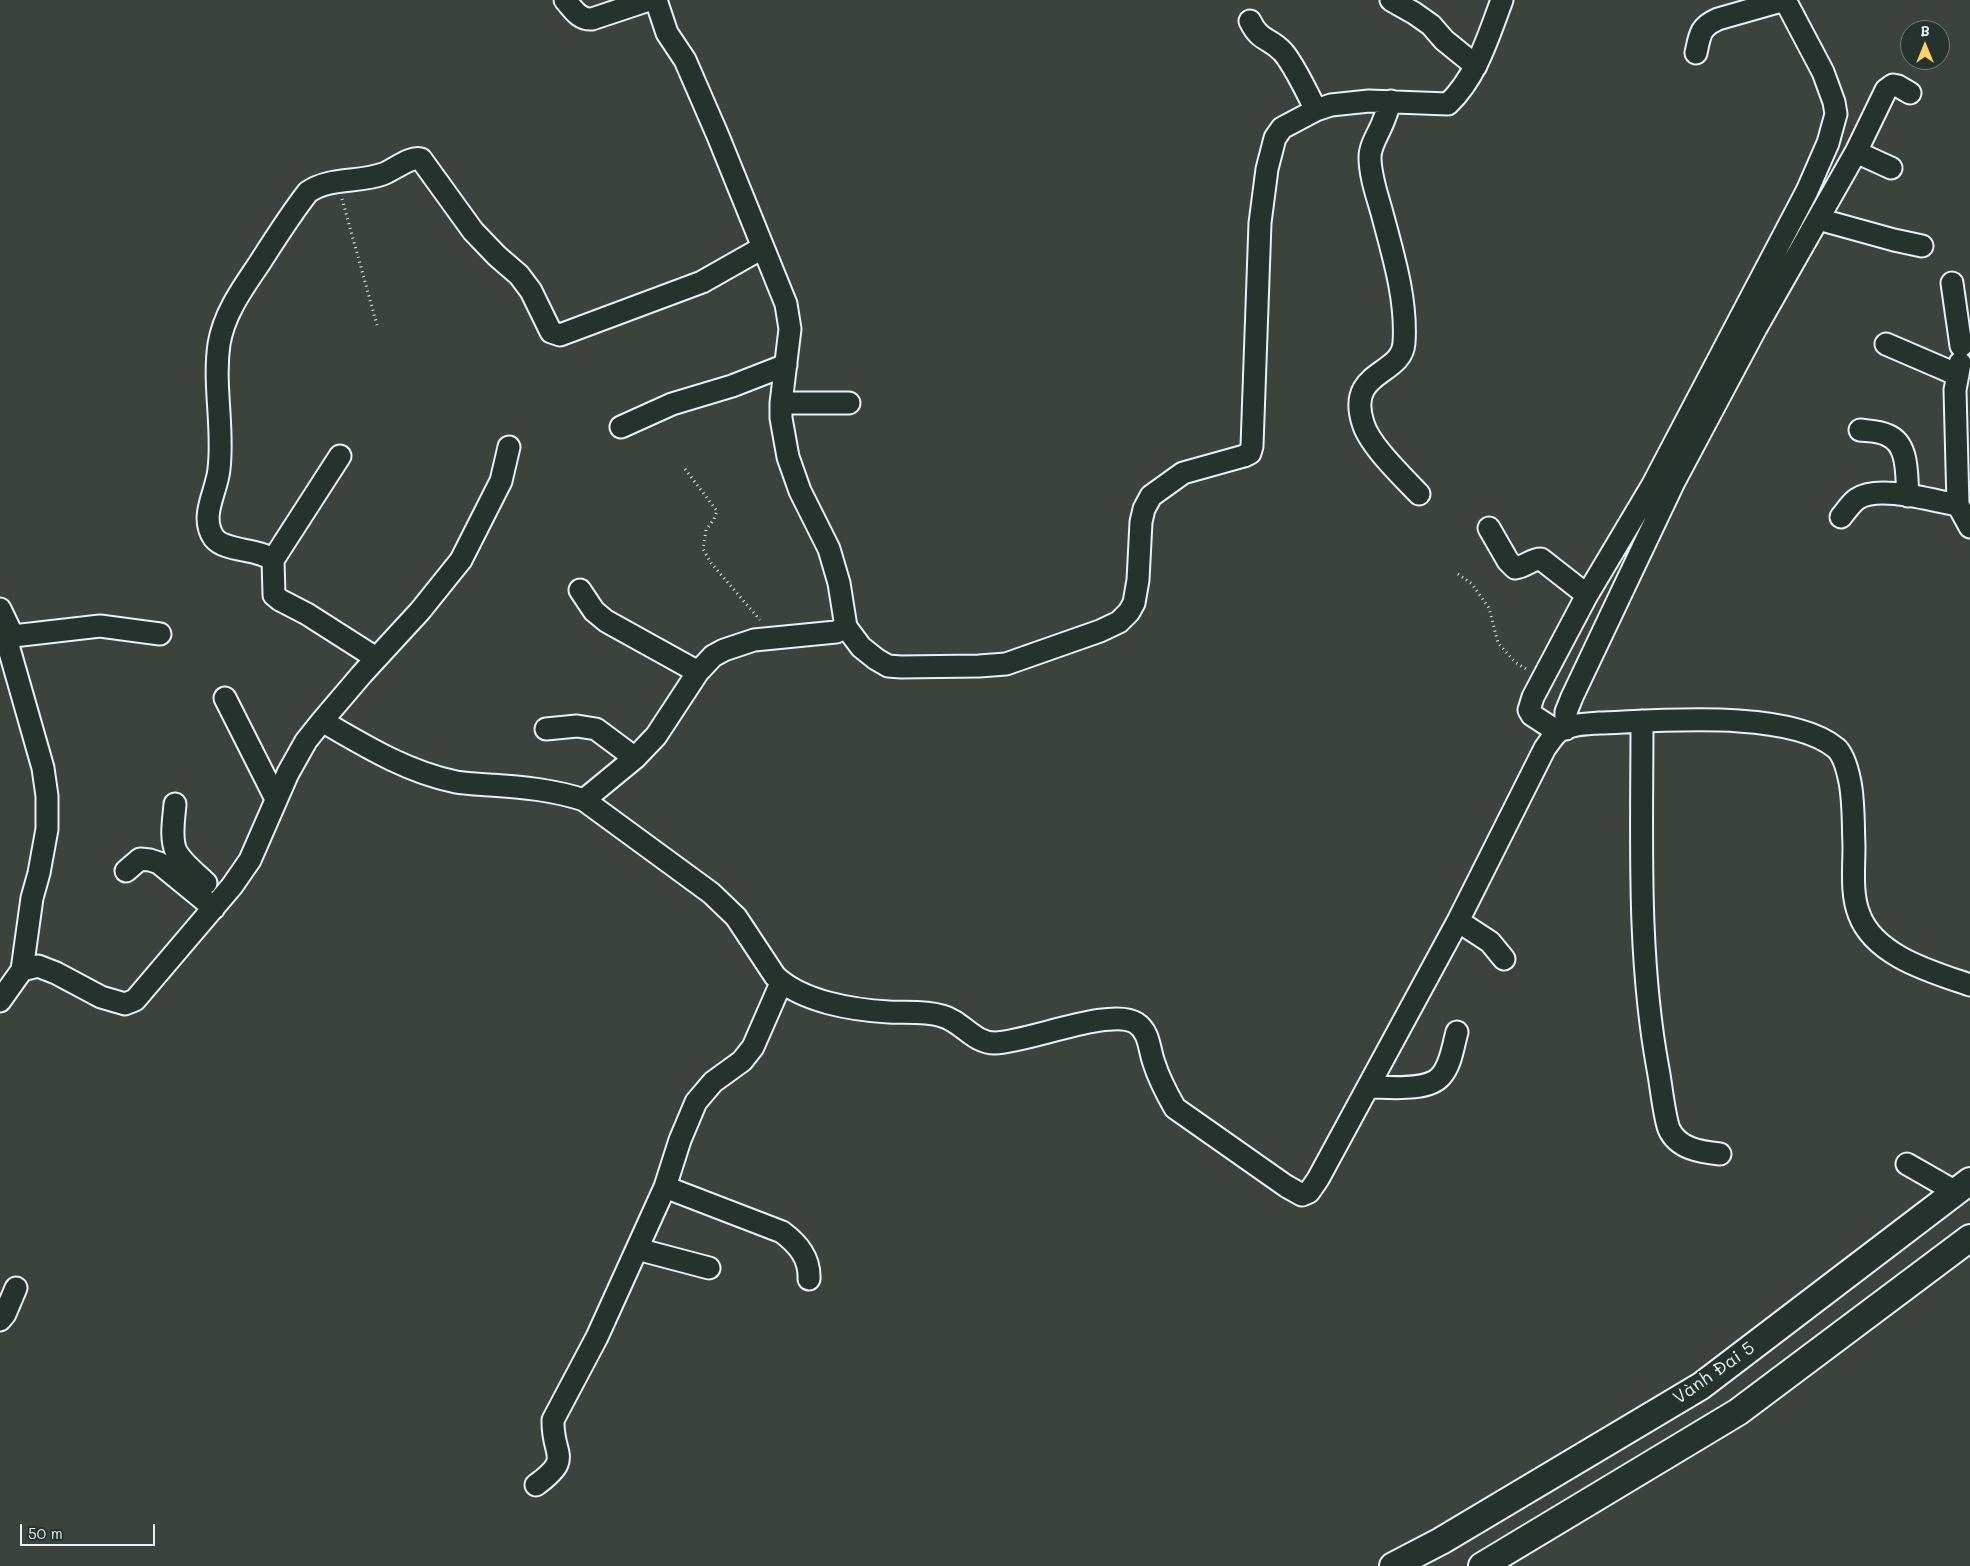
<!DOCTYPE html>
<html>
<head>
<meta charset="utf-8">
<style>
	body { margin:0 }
	#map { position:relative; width:1970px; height:1566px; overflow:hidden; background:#3c423c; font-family:Mali,sans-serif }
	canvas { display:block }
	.north { position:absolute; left:1900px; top:20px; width:50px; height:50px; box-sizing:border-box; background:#26332d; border:1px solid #747f7e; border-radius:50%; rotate:0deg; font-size:14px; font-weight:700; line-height:20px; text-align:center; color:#e8f1f8 }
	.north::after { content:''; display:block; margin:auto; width:18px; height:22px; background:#ffd166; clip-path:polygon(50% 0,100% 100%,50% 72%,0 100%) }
	.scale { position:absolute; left:20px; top:1524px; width:135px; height:22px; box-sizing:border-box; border:2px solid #e8f1f8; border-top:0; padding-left:6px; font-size:15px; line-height:18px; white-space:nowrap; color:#e8f1f8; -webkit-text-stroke:4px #26332d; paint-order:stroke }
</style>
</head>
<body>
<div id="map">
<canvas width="1970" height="1566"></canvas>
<div class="north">B</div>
<div class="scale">50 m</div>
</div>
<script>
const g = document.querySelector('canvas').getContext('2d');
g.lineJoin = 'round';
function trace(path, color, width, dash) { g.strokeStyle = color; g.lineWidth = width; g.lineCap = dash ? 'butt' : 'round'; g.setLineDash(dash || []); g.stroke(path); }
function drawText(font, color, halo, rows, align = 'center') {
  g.font = font + ' Mali,sans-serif'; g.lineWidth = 4; g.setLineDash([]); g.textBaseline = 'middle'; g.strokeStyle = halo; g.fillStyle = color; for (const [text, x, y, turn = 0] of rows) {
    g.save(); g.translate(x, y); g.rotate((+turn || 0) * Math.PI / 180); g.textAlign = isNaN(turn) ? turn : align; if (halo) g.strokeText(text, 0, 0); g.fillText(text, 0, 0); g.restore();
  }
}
const path = new Path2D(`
	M342 199 377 325
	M685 469 717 511 714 519 706 530 703 549 711 563 760 620
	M1458 574 1472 584 1489 608 1498 643 1515 662 1526 669`);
const minor = new Path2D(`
	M565 0C573 9 579 20 592 19L649 0
	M656 0 667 33 685 60 718 136 786 304 790 329 781 403V418L788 457 800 491 829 549 839 583 846 627
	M1391 0 1414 13 1431 25 1444 40 1476 66
	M1250 21C1260 42 1269 37 1283 52 1295 66 1307 93 1316 110
	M1696 53C1700 34 1700 27 1718 19L1785 0
	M1391 101C1388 108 1386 115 1383 122 1379 133 1370 145 1370 157 1370 176 1377 195 1382 213 1393 255 1407 299 1404 343 1402 376 1346 370 1363 423 1369 445 1403 477 1419 494
	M1856 152 1891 168
	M1818 219 1894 240 1922 246
	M1952 283 1961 346
	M1886 344 1958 375
	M1960 363 1955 390 1958 505 1970 527
	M781 403H849
	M621 427 672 404 732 386 786 365
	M1860 430C1868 431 1880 431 1887 435 1910 444 1906 477 1908 496
	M1841 517C1846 511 1851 503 1857 499 1878 484 1934 501 1958 505
	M1489 528 1508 561 1515 568C1525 567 1531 559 1541 559L1587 595
	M273 560 340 456
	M580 590 594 611 606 621 698 672
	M0 609 13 636
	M6 638 43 768 47 796V829L39 873 32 898 22 970
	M0 641 13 636 100 626 160 634
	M376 658 307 614 280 600 274 595 273 560C258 548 225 552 214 538 199 516 217 492 219 469 224 428 213 386 219 344 224 314 242 289 259 264 275 239 290 215 308 192 330 177 358 183 383 174 392 171 412 155 421 159L473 231 497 256 519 275 531 291 551 332 560 335 702 282 762 248
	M225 698 276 799
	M322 721 362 674 420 611 461 560 501 481 509 447
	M1642 721C1642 837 1637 955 1658 1069 1661 1084 1664 1116 1669 1129 1678 1149 1701 1152 1720 1154
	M546 729 577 726 596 729 635 758
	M1566 729V712L1572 697 1674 482 1756 328 1856 152 1886 90 1893 85 1898 86 1910 93
	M1558 732 1532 715 1529 710 1533 697 1587 595 1652 486 1807 191 1828 143 1836 114 1834 102 1823 72 1785 0
	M584 800 635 758 656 736 698 672 713 656 724 650 754 640 836 632 846 627 861 647 876 659 888 666 901 667 979 666 1006 664 1100 631 1119 622 1129 612 1134 603 1138 580 1141 522 1144 509 1151 496 1183 473 1244 456 1250 453 1252 446 1260 223 1267 169 1275 138 1282 128 1316 110 1331 105 1369 101 1448 104C1477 76 1488 37 1502 0
	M175 804C174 818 170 838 176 851 182 863 197 874 206 883
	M126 871 140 859 150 860 159 863 214 908
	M1458 921 1490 942 1504 959
	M0 1001 22 970 38 966 56 973 101 997 125 1004 135 1000 232 886 250 860 288 773 306 741 322 721C365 746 407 772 456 782 467 784 479 784 490 785 522 787 554 790 584 800L711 893 736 917 775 976C802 1002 853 1010 889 1012 906 1013 925 1011 942 1016 962 1021 973 1043 995 1043 1028 1042 1111 1007 1136 1023 1150 1032 1149 1050 1154 1063 1159 1079 1167 1094 1175 1108L1286 1186 1302 1195 1309 1192 1318 1179 1458 921 1545 748C1549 743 1553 736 1558 732 1569 724 1586 724 1599 723 1658 721 1789 709 1836 748 1844 755 1848 772 1850 782 1854 803 1853 825 1854 846 1854 868 1851 894 1859 914 1874 956 1932 972 1970 985
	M1369 1087C1387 1087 1428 1092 1441 1076 1451 1065 1453 1046 1457 1032
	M1907 1164 1956 1192
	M665 1187 782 1232C798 1244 810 1258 809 1279
	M637 1249 709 1268
	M0 1320 5 1314 16 1288
	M536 1485C574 1457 552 1457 553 1420L597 1337 665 1187 680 1140 696 1102 713 1082 742 1061 753 1047 781 983`);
const major = new Path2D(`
	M1393 1566 1441 1541 1701 1386 1970 1181
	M1482 1566 1738 1412 1970 1238`);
const streetNames = [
	["Vành Đai 5",1714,1373,-35]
];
trace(minor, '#e8f1f8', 25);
trace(major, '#e8f1f8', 30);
trace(path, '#e8f1f8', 3, [1, 4]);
trace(minor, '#26332d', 21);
trace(major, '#26332d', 26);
drawText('18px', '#e8f1f8', '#26332d', streetNames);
</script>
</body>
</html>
